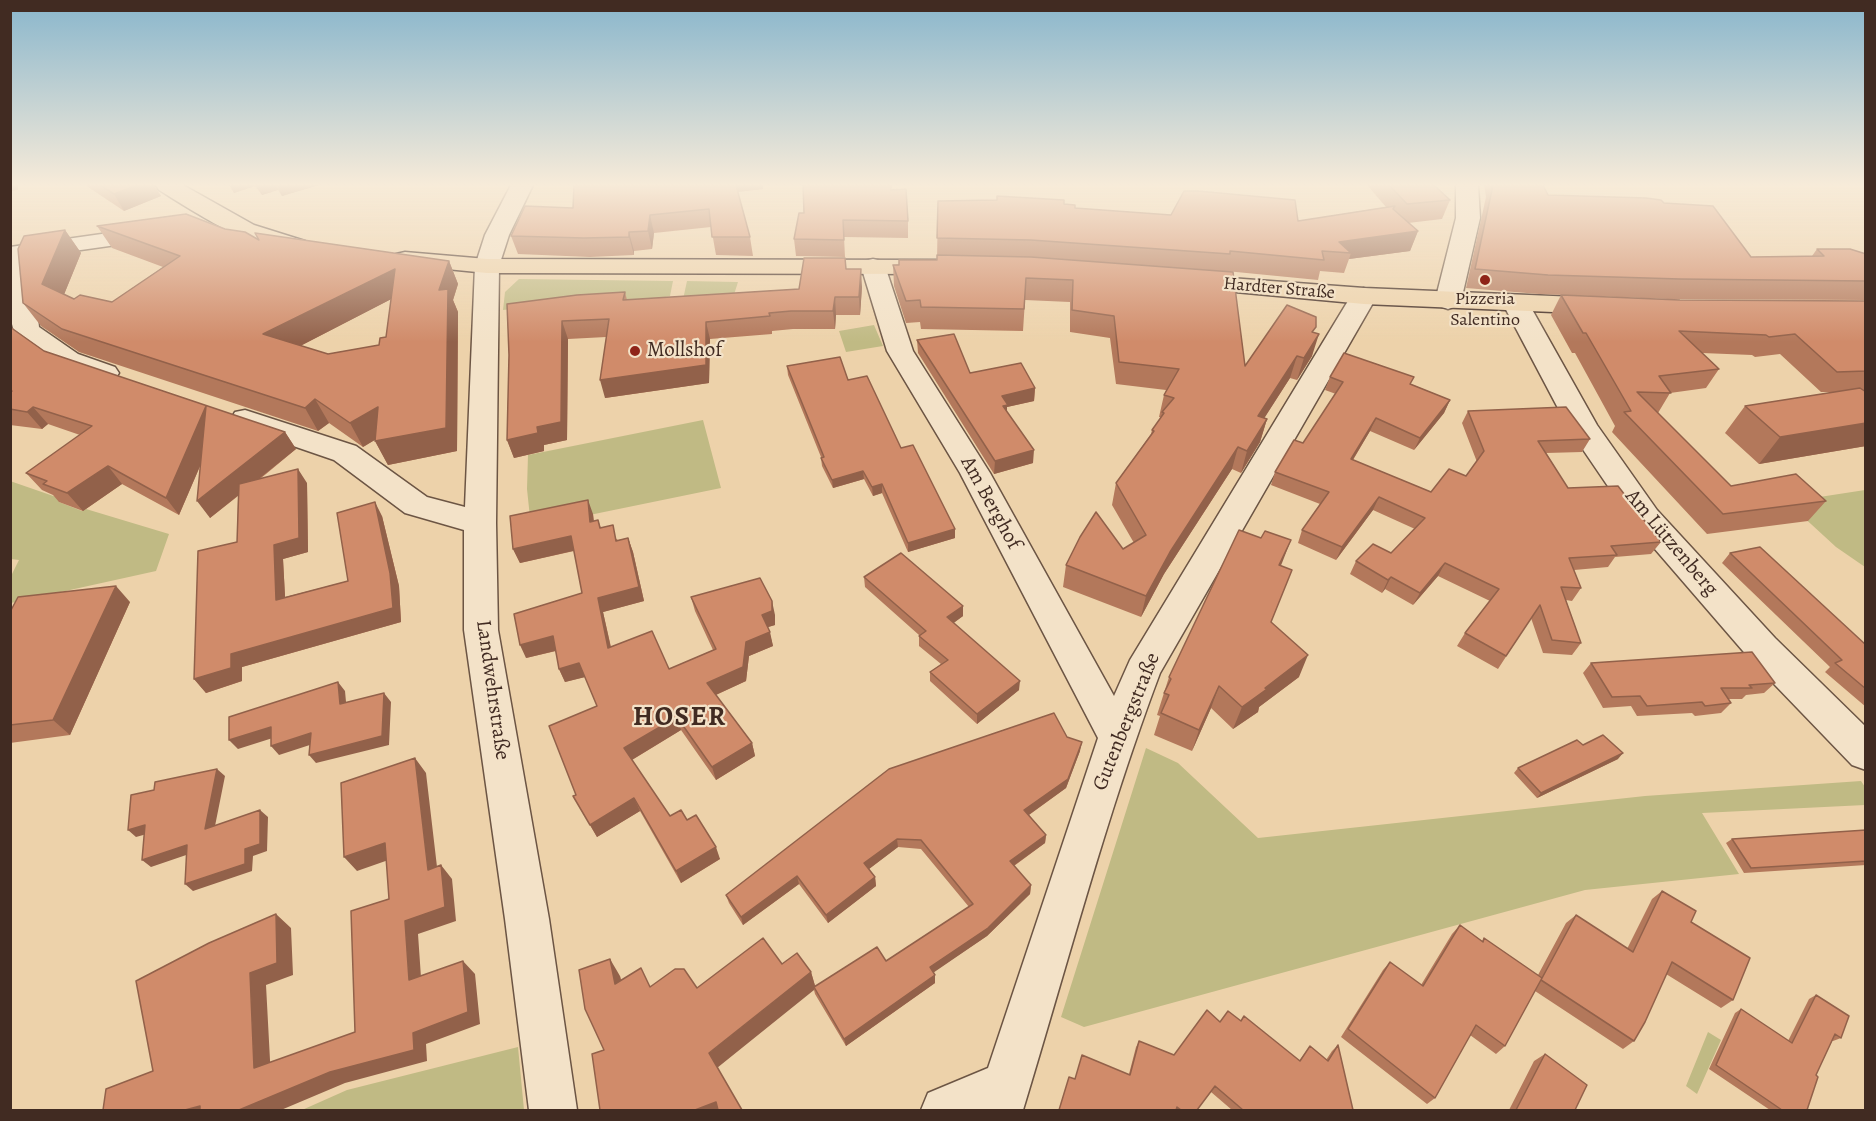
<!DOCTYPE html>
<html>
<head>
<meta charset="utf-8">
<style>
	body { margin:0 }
	#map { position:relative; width:1876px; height:1121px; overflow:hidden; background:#edd2aa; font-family:Alegreya,serif }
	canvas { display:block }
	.frame { position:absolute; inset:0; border:12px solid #412b22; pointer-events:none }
</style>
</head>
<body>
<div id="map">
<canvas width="1876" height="1121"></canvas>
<div class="frame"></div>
</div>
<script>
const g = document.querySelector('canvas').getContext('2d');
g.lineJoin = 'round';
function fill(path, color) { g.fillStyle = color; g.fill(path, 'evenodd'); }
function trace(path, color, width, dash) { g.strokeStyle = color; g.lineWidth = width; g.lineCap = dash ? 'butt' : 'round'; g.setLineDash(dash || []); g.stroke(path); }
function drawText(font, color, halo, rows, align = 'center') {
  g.font = font + ' Alegreya,serif'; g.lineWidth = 4.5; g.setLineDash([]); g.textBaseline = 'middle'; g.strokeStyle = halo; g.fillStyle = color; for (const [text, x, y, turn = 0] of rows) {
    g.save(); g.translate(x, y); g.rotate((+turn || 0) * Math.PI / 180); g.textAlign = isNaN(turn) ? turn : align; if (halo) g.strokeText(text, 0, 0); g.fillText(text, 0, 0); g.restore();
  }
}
const green = new Path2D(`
	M519 279 673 281 670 296 651 300 566 304 503 310 505 292Z
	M687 281 738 282 732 301 682 304Z
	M874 325 883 346 846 352 839 331Z
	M703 420 721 488 531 527 527 489 528 455Z
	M10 481 62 499 59 502 82 511 86 509 169 534 156 571 11 603V576L19 560 11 559Z
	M1865 490V567L1836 547 1787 502Z
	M1146 748 1178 763 1258 838 1645 796 1861 781 1865 787V805L1702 813 1739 874 1585 890 1084 1027 1061 1017Z
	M1708 1032 1721 1040 1697 1094 1686 1086Z
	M518 1047 524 1110H302L347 1090Z`);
const minor = new Path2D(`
	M511 185H533L509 235 499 266 496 523 498 630 549 919 577 1110H529L505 919 464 630V530L405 513 334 460 235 426 231 419 235 412 245 410 356 446 427 497 465 507 475 266 485 235Z
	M1456 185H1478L1480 218 1461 301 1457 306 1448 309 1439 306 1435 301 1456 218Z
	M151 227 159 229 163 234 159 239 31 257 39 327 78 354 115 367 119 373 115 379C83 387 41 354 17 336 5 319 10 268 10 247Z
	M873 259 882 261 885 266 913 351 990 473 1114 696 1130 660 1351 296 1355 291 1364 288 1373 291 1377 296 1160 673C1106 816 1067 966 1023 1110H921L928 1093 988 1068 1098 738 960 473 887 351 861 266 864 261Z
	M1516 296 1525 299 1529 304 1597 425 1657 510 1775 638 1866 727V770L1852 765 1749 658 1635 526 1569 429 1503 304 1507 299Z`);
const major = new Path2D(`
	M156 185H183L254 225 305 241 309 246 305 251C267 261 192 210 159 190Z
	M405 252 487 259 938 260 947 262 950 267 947 272 938 274 487 273 396 264 393 259 396 254Z
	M1190 275 1364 288 1600 298 1609 301 1613 306 1609 311 1600 314 1364 304 1181 287 1178 282 1181 277Z`);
const wall = new Path2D(`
	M85 185H154L161 196 124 211Z
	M229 185H319L282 196 278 190 262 195 255 186 234 193Z
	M574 185H763V189L738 192 750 237 753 256 716 255 711 227 654 233 652 249 634 251V255L590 257 518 254 511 236 573 208Z
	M1367 185H1434L1450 200 1442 219 1408 223 1418 231 1410 251 1349 259 1344 273 1320 271 1318 280 1226 271 1245 366 1314 333 1312 356 1297 380 1290 378 1264 418 1267 419 1260 442 1241 473 1232 469 1164 574 1141 617 1063 587 1066 565 1123 549 1134 543 1112 505 1116 483 1151 434 1152 430 1160 419V417H1159L1164 395 1166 390 1116 384 1110 338 1070 332V302L1025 300 1023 331 921 329 920 322 906 323 894 286 893 265 937 260 938 201 1064 204 1075 208 1171 215 1298 221 1386 207Z
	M1484 185H1543L1548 195 1664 203 1751 257 1812 256 1817 249 1866 254V300L1668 299 1539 294 1466 288 1486 197Z
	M891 189 908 221V238L844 237 845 257 796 256 794 239 804 213Z
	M97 226 225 229 258 239 255 233 449 261 458 284 453 300 458 312 457 451 388 465 375 441 376 439 363 447 329 423 318 431 79 352 41 326 23 303 65 230 81 253 64 294 74 299 112 302 163 267 112 248ZM391 299 386 337 379 345 328 354 300 346Z
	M846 269 862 287 860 315H836L835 329H793L772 331V334L710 339 709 383 605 398 606 337 568 339 567 440 544 445V451L514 458 507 440 509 355 507 304 625 292 627 300 799 289Z
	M1561 295 1680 300 1866 301V391H1864L1866 392V446L1759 464 1725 433 1745 406 1834 392H1821L1780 354 1755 357 1752 355 1702 353 1719 369 1706 388 1670 393 1658 413 1731 486 1826 501 1808 521 1707 534 1612 432 1615 426 1575 353H1572L1551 315Z
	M10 326 11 327 44 351 285 432 296 449 260 479 307 483 308 552 283 559 285 597 348 581 382 516 399 586 401 622 242 667V681L206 693 194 679 237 542 238 496 210 518 201 464 179 515 122 484 83 511 59 502 53 495 42 490 26 473 80 435 48 424 42 429 10 425Z
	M917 340 970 373 1035 388 1034 401 1007 407V412L1033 463 994 474 918 353Z
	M787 366 848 380 901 448 955 538 908 552 882 493 873 496 864 479 833 488 822 466 821 458V457L788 375Z
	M1330 377 1411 384 1450 400 1444 413 1414 450 1370 431 1353 460 1431 492 1466 476 1477 462 1462 423 1468 411 1590 439 1582 452 1546 453 1568 488 1661 542 1651 554 1615 557 1608 567 1574 570 1581 588 1572 601 1566 600 1581 643 1572 655 1543 653 1531 618 1498 669 1457 646 1465 633 1490 601 1438 576 1413 605 1385 589 1382 593 1350 574 1356 561 1391 553 1415 529 1373 510 1336 560 1298 543 1302 530 1320 504 1271 485 1275 472 1303 443 1336 394 1325 390Z
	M593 514 594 522 598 520 601 528 618 540 628 538 633 552 644 601 603 612 611 647 669 669 713 650 695 611 691 597 775 615V625L768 627 773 646 749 656 746 681 716 695 752 743 755 756 716 780 681 730 632 760 670 816 687 820 720 859 681 883 640 811 597 837 573 796 576 795 597 706 585 677 565 682 559 669 556 651 526 658 582 593 574 551 520 563 513 549Z
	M1730 553 1866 645V707L1825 672 1830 667 1722 563Z
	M1281 566 1292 570 1271 622 1299 677 1259 707 1258 712 1233 729 1211 708 1192 751 1154 735 1160 716 1157 715 1169 677Z
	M864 577 963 606V616L953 623 1019 690 977 724 930 681V672L941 664 919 646V635L865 587Z
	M130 602 70 735 10 743V612Z
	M1591 663 1775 683 1764 693 1746 695 1742 699H1728L1731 703 1721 713 1695 716 1692 713 1637 716 1631 706 1603 708 1583 673Z
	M1067 737 1080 751 1066 788 1029 815 1046 835 1045 843 1014 866 1031 885 1030 894 987 936 933 972 935 983 846 1046 815 994 814 990 604 1050 620 976 621 980 651 986 697 988 782 964 811 972 815 986 886 961 969 907 921 849 898 847 869 869 875 877 876 886 828 923 799 884 743 925 729 903 726 895Z
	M1583 745 1618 759 1537 798 1514 773 1518 768Z
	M1866 830V865L1744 873 1726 843 1732 839Z
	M1662 891 1691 922 1733 1000 1721 1008 1666 974 1634 1041 1623 1049 1535 991 1505 1046 1496 1054 1470 1035 1435 1098 1427 1104 1341 1037 1383 970 1390 962 1421 985 1452 934 1460 925 1482 941 1484 938 1538 975 1566 923 1576 915 1627 949 1652 899Z
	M1816 995 1841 1038 1833 1041H1832L1816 1075 1807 1110H1770L1709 1069 1735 1013 1741 1009 1788 1041 1809 999Z
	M1241 1021 1299 1061 1310 1046 1326 1060 1332 1051 1338 1045 1353 1110H1232L1211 1092 1197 1110H1059L1129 1074 1136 1047 1139 1041 1174 1055 1220 1022Z
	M1545 1054 1575 1110H1509L1534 1061Z`);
const shadedWall = new Path2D(`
	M10 185H18V190L10 191Z
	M137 185H154L161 196 124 211 114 194Z
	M230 185H255V186L234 193Z
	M256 185H276L278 190 262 195Z
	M277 185H319L282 196Z
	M735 185H763V189L736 192Z
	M650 215 654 233 652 249 648 231Z
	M65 230 81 253 59 307 42 284Z
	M1418 231 1410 251 1349 259 1351 253 1339 242Z
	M629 232 634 251V255L629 237Z
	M449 261 458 284 453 300 458 312 457 451 388 465 375 441 439 290Z
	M395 269 405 292 277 358 263 334Z
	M861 269 862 287 860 315 859 297Z
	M835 297 836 315 835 329 833 311Z
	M562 321 568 339 567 440 544 445V451L514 458 507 440 537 427Z
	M706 322 710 339 709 383 605 398 600 380Z
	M1319 334 1312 356 1297 380 1304 358Z
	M1297 356 1290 378 1251 439 1258 416Z
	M1035 388 1034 401 1007 407V417L1002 418V396Z
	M315 399 329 423 318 431 305 408Z
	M1450 400 1444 413 1414 450 1420 438Z
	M206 406 218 424 179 515 166 498Z
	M33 407 48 424 42 429 27 412Z
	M378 407 390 431 363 447 350 423Z
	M1376 418 1370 431 1346 471 1351 459Z
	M1267 419 1260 442 1241 473 1247 451Z
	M1866 423V446L1759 464 1780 437Z
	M285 432 296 449 210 518 197 501Z
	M1238 447 1232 469 1164 574 1141 617 1146 596 1170 552Z
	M1034 450 1033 463 994 474 995 461Z
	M108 466 122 484 83 511 67 493Z
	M298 469 307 483 308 552 283 559 286 614 276 600 274 545Z
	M863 471 864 479 833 488 832 480Z
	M882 484V493L873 496 872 487Z
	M1379 497 1373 510 1336 560 1342 547Z
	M588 500 593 514 595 537 590 522Z
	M375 502 382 516 399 586 401 622 242 667V681L206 693 194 679 231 654 393 608Z
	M955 529V538L908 552V543Z
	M571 536 577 550 520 563 513 549Z
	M628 538 633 552 644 601 603 612 614 662 608 648 598 598Z
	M1291 540 1282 563 1271 588 1279 565Z
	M1445 563 1438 576 1413 605 1420 593Z
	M1391 577 1385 589 1382 593 1388 580Z
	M116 586 130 602 70 735 53 720Z
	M772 601 775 615V625L765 628 762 615Z
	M963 606V616L947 628V617Z
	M770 632 773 646 749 656 746 681 711 697 707 683 746 642Z
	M553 636 559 650 526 658 520 645Z
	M1308 655 1299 677 1259 707 1258 712 1233 729 1242 707 1265 688Z
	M579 663 585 677 565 682 559 669Z
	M1020 681 1019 690 977 724V714Z
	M338 682 345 691 347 713 340 704Z
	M1219 686 1211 708 1192 751 1199 730Z
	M384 693 391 702 389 745 316 763 309 755Z
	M677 717 681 730 630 761 624 748Z
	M271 727 279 736 238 749 229 740Z
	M311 733 319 742 279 755 271 746Z
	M1082 742 1080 751 1066 788 1023 819 1024 810Z
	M752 743 755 756 716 780 712 767Z
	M1623 753 1618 759 1537 798 1541 793Z
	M415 758 426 773 439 884 428 870Z
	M217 769 225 776 213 836 205 829Z
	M634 798 640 811 597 837 590 825Z
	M260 810 268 817 267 851 253 856 252 871 193 891 185 884 245 849Z
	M145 825 154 832 136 837 128 830Z
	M1046 835 1045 843 1009 869 1010 861Z
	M897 839 898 847 865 872 864 863Z
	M385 843 397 857 357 871 344 857Z
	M187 845 195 852 151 867 142 860Z
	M716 847 720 859 681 883 676 871Z
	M441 865 452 879 456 921 418 934 422 992 409 980 405 921Z
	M797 876 799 884 743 925 741 917Z
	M875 877 876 886 828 923 826 915Z
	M1031 885 1030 894 987 936 930 975V967Z
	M276 914 291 928 293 975 266 985 271 1079 254 1068 250 973Z
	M610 959 620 976 625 1000 615 984Z
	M463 961 475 974 480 1024 426 1044 427 1061 345 1083 281 1110H239L413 1033Z
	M811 972 816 989 814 987V990L717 1068 709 1053Z
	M935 975V983L846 1046 844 1039Z
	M716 1102 721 1110H695Z
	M200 1106 208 1110H185Z`);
const building = new Path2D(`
	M100 185H137L114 194Z
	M574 185H736L750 237H712L709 209 650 215 648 231 629 232V237L584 238 511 236 525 206 573 208Z
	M803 185H891V190L906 189 908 221 843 220 844 240 794 239 799 213H804Z
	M1389 185H1434L1450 200 1407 204Z
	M1493 185H1543L1548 195 1646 198 1661 200 1664 203 1713 206 1751 257 1824 256 1817 249H1850L1866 254V281L1680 279 1548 275 1475 269Z
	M1184 191H1198L1295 200 1298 221 1395 206 1393 209 1418 231 1339 242 1351 253 1322 251 1324 260 1230 251V254L1031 240 937 238 938 201 997 200V196L1064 200V204L1075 205V208L1171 215Z
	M186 214 225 229 245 232 259 240 255 233 449 261 439 290 448 289 446 428 375 441 378 407 350 423 315 399 305 408 62 329 23 303 18 249 24 236 65 230 42 284 74 299 80 295 112 302 180 256 97 226ZM395 269 386 337 380 338 379 345 328 354 263 334Z
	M937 255 1031 257 1233 272 1245 366 1287 305 1316 317V327L1312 332 1319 334 1304 358 1297 356 1258 416 1267 419 1247 451 1238 447 1170 552 1146 596 1066 565 1080 537 1096 512 1123 549 1146 535 1116 483 1154 431 1152 430 1164 413 1162 412 1174 398 1164 395 1179 369 1119 362 1114 316 1072 310 1073 280 1026 278 1024 309 921 307 920 300 906 301 893 265H899V260H937Z
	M804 258H845L846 269H861L859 297H835L833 311H791L769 313 770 316 706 322V365L600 380 609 319 562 321 561 422 537 427 538 433 507 440 509 355 507 304 577 295 625 292 623 300 799 289Z
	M1561 295 1680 300 1866 301V371L1837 372 1795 334 1769 337 1766 335 1679 331 1719 369 1659 376 1671 393 1637 392 1731 486 1796 474 1826 501 1723 514 1624 412 1631 411 1586 333H1583Z
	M10 327 44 351 285 432 197 501 206 406 166 498 108 466 67 493 43 484 47 481 26 473 92 426 33 407 27 412 10 409V392L12 391H10Z
	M954 334 970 373 1021 363 1035 388 1002 396 1008 405 1003 406 1034 450 995 461 917 340Z
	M1344 353 1414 377 1410 384 1450 400 1420 438 1376 418 1351 459 1431 492 1449 469 1466 476 1484 451 1468 411 1566 407 1590 439 1538 441 1568 488 1618 486 1661 542 1611 546 1617 555 1569 558 1581 588 1561 587 1581 643 1552 640 1540 605 1506 656 1465 633 1499 589 1445 563 1420 593 1391 577 1388 580 1356 561 1373 544 1391 553 1425 518 1379 497 1342 547 1302 530 1329 492 1275 472 1294 440 1303 443 1343 382 1330 377Z
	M840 357 848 380 867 376 901 448 913 445 955 529 908 543 882 484 872 487 863 471 832 480 821 458 824 457 787 366Z
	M1860 388 1866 392V423L1780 437 1745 406Z
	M298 469 299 538 274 545 276 600 348 581 337 513 375 502 390 573 393 608 231 654V668L194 679 198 551 237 542 239 484Z
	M588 500 590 522 598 520 600 528 613 525 616 541 628 538 639 587 598 598 608 648 652 631 669 669 716 649 691 597 760 578 772 601V611L762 615 770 632 746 642 743 667 707 683 752 743 712 767 677 717 624 748 670 816 681 810 687 820 696 815 716 847 676 871 634 798 590 825 573 796 576 795 549 726 597 706 579 663 559 669 553 636 520 645 514 614 582 593 571 536 513 549 510 516Z
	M1239 530 1261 538 1265 531 1291 540 1279 565 1292 570 1271 622 1308 655 1265 688 1267 689 1242 707 1219 686 1199 730 1161 713 1169 695 1164 693 1171 679 1169 677Z
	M1760 547 1866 645V689L1835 663 1842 660 1730 553Z
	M901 553 963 606 947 617 1020 681 977 714 930 672 948 660 919 636 926 631 864 577Z
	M116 586 53 720 10 725V612L18 597Z
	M1752 652 1775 683 1749 685 1752 688H1721L1731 703 1705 706 1702 702 1647 706 1640 696 1612 697 1591 663Z
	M338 682 340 704 384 693 382 736 309 755 311 733 271 746V727L229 740V717Z
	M1054 713 1067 737 1082 742 1068 779 1024 810 1046 835 1010 861 1031 885 988 928 930 967 935 975 844 1039 814 987 877 947 886 961 973 904 921 840 897 839 864 863 875 877 826 915 797 876 741 917 726 895 889 769Z
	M1603 735 1623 753 1541 793 1518 768 1577 740 1583 745Z
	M415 758 428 870 441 865 445 907 405 921 409 980 463 961 468 1012 413 1033 414 1050 330 1072 239 1110H200V1106L185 1110H102H103L106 1089 153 1071 136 981 209 943 276 914 277 963 250 973 254 1068 355 1032 351 911 389 899 385 843 344 857 341 783Z
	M217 769 205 829 260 810V844L245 849V864L185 884 187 845 142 860 145 825 128 830 131 795 154 790 155 782Z
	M1866 830V861L1751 868 1732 839Z
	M1662 891 1696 911 1691 922 1750 958 1733 1000 1672 962 1645 1022 1634 1041 1541 980 1576 915 1633 952Z
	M1460 925 1483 942 1484 938 1542 978 1505 1046 1476 1025 1435 1098 1348 1029 1390 962 1423 986Z
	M763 938 782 964 797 953 811 972 709 1053 742 1110H718L716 1102 695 1110H600L592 1054 604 1050 585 1009 579 970 610 959 615 984 641 968 650 987 675 969H684L697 988Z
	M1816 995 1849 1016 1841 1038 1835 1034 1816 1075 1818 1077 1807 1110H1782L1716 1065 1741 1009 1792 1043Z
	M1207 1010 1220 1022 1228 1011 1241 1021 1244 1016 1300 1061 1310 1046 1328 1061 1338 1045 1353 1110H1243L1215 1086 1197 1110H1181L1177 1107 1176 1110H1059L1069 1077 1075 1079 1082 1055 1130 1075 1139 1041 1174 1055Z
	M1545 1054 1587 1085 1575 1110H1516Z`);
const markers = [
	[1485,280,6,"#8f2418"],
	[635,351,6,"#8f2418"]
];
const farStreetnames = [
	["Hardter Straße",1279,289,5]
];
const farPoinames = [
	["Pizzeria",1485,300],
	["Salentino",1485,321]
];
const poiNames = [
	["Mollshof",647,351]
];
const streetNames = [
	["Am Berghof",990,503,61],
	["Am Lützenberg",1671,543,50],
	["Landwehrstraße",492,690,82],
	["Gutenbergstraße",1127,722,-68]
];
const districtNames = [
	["HOSER",680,718]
];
fill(green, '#c0ba84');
trace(minor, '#6c5544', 3);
trace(major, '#412b22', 3);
fill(minor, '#f3e2c8');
fill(major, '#edd2aa');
fill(wall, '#b3785b');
fill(shadedWall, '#92614a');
fill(building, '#d08b6a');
trace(building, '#92614a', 1.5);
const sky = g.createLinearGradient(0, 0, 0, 342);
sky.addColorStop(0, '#89b6cc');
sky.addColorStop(0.54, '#f7ebd9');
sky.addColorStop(1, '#f7ebd900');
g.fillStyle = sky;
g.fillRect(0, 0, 1876, 342);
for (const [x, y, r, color] of markers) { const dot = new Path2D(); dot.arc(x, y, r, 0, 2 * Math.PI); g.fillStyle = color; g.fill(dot); trace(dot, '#f3e2c8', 2); }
drawText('18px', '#412b22', '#f3e2c8', farStreetnames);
drawText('18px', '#412b22', '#f3e2c8', farPoinames);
drawText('21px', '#412b22', '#f3e2c8', poiNames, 'left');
drawText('21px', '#412b22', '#f3e2c8', streetNames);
g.letterSpacing = '1.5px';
drawText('bold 27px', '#412b22', '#f3e2c8', districtNames);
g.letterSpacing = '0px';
</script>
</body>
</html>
